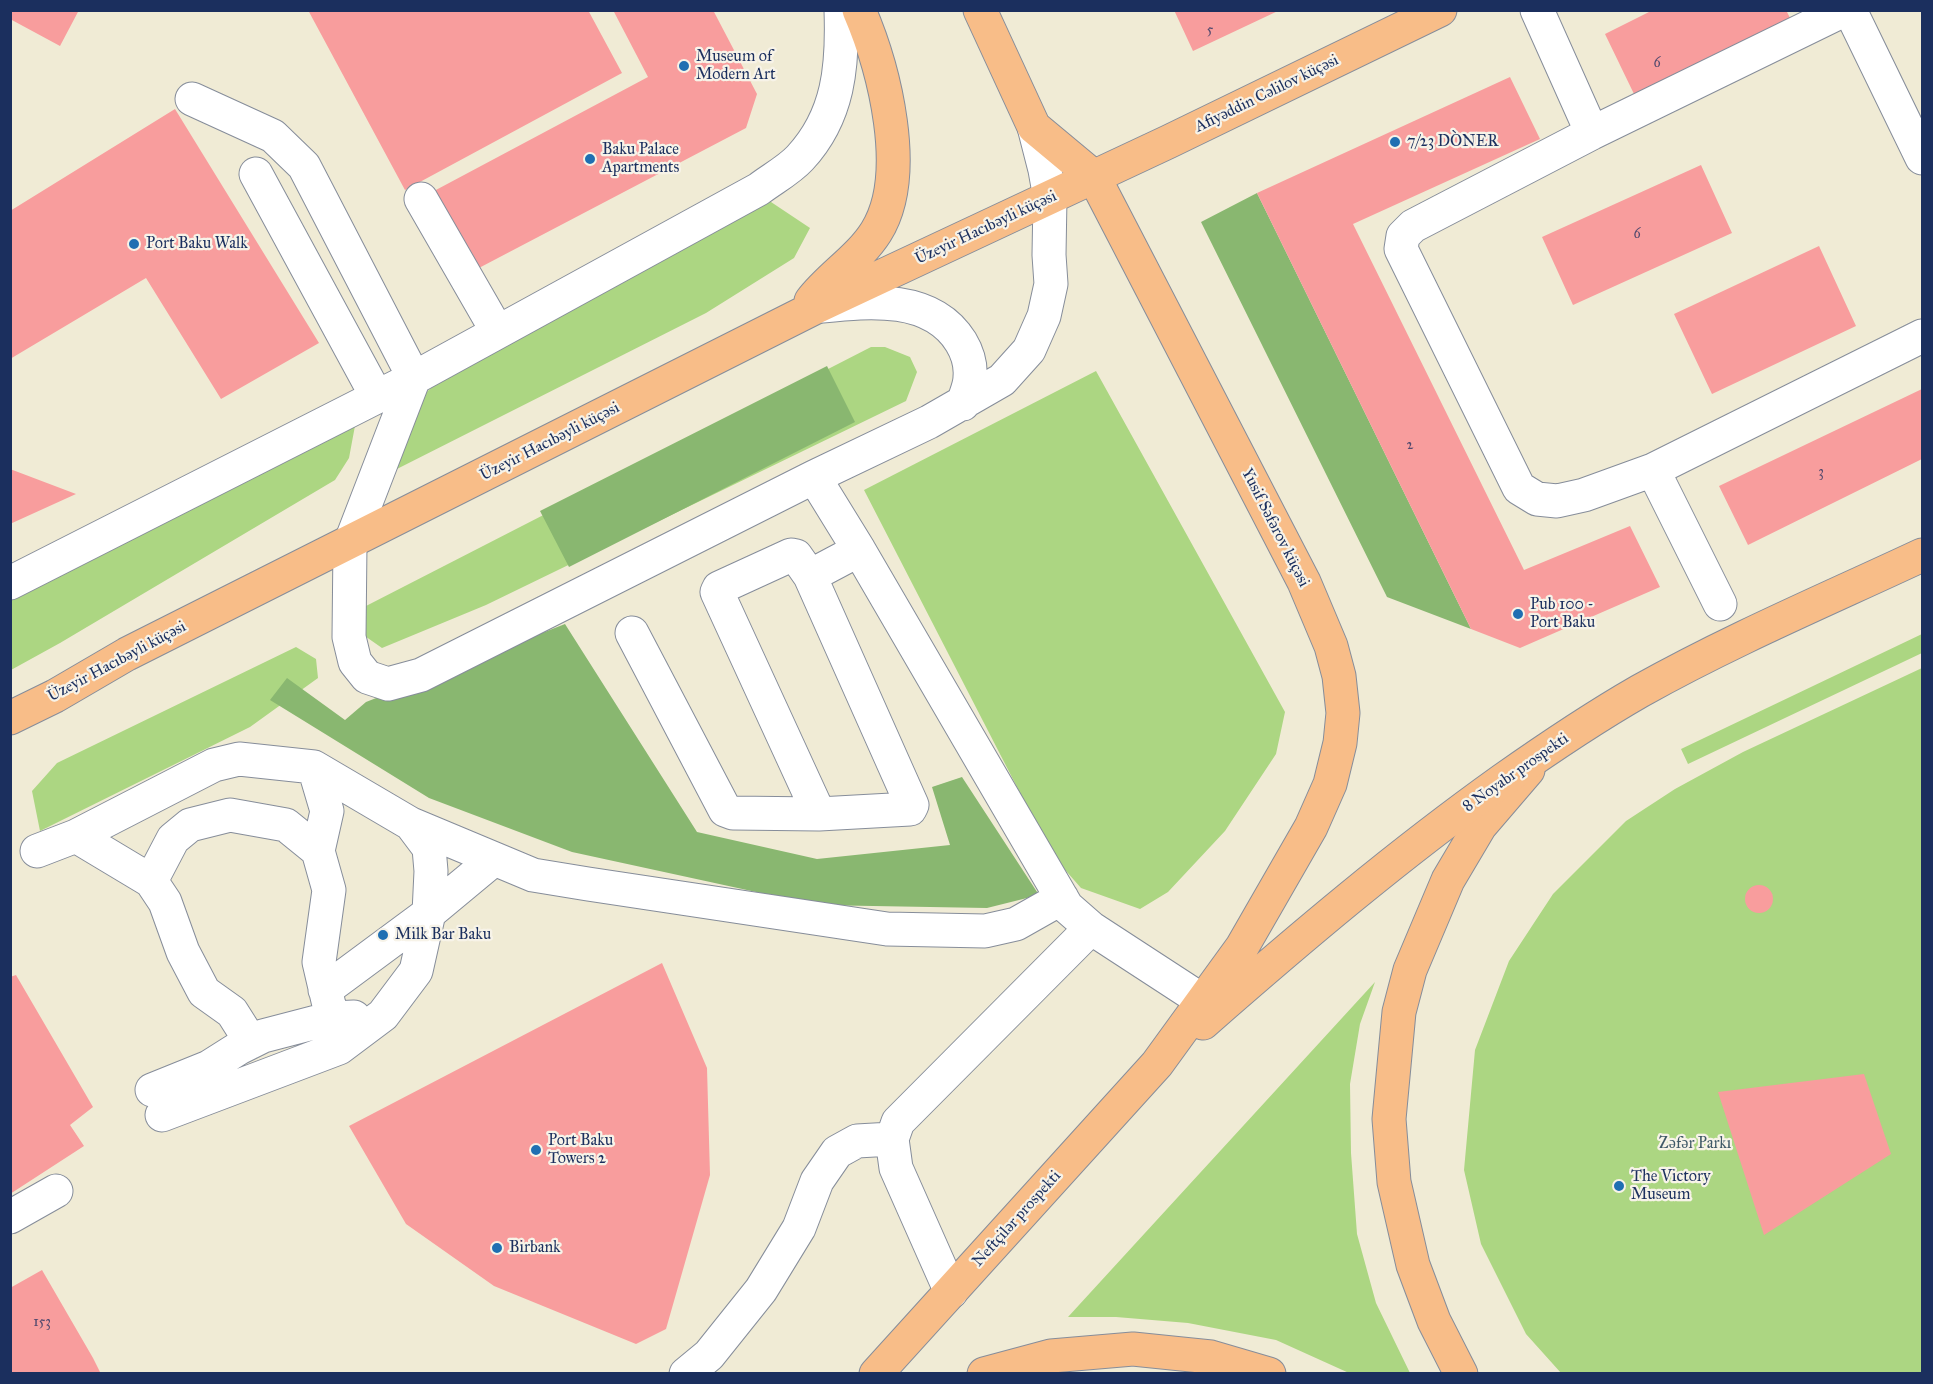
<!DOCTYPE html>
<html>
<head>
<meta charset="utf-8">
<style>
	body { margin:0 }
	#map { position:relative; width:1933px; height:1384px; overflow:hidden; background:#f0ebd5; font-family:"IM FELL Great Primer",serif }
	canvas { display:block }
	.frame { position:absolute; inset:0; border:12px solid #1b2f5e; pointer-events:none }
</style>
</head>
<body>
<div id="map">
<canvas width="1933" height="1384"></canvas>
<div class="frame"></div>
</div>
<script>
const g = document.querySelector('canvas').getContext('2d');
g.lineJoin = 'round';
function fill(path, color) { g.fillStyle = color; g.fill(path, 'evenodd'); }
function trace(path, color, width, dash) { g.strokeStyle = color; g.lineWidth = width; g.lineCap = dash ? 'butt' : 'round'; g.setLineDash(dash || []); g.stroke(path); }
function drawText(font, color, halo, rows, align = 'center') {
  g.font = font + ' "IM FELL Great Primer",serif'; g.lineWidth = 4.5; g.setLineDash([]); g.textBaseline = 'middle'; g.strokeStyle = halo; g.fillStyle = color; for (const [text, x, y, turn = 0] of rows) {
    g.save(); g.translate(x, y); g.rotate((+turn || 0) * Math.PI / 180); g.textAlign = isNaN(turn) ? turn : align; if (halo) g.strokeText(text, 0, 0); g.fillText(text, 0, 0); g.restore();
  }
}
const green = new Path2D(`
	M768 200 810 228 794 258 706 313 387 474 424 394 479 348Z
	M871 347H885L910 357 917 372 906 401 486 605 382 648 362 634 366 606Z
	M1096 371 1285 712 1276 754 1225 831 1168 892 1140 909 1081 888 1052 855 864 490Z
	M357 415 349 458 335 480 60 643 11 670V589Z
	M1922 634V653L1688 764 1681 749Z
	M296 647 316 659 318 678 250 727 40 831 32 791 57 763Z
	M1922 668V1373H1561L1526 1334 1481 1244 1464 1170 1475 1050 1509 961 1553 894 1626 821 1675 789 1743 752Z
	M1375 982 1360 1024 1350 1084 1351 1153 1357 1234 1376 1303 1410 1373H1349L1276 1340 1188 1323 1116 1317H1068Z`);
const forest = new Path2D(`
	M1257 193 1471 629 1387 597 1201 222Z
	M827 366 855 422 569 567 540 511Z
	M565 624 697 832 817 859 950 845 932 787 962 777 1039 895 987 908 816 905 572 852 429 798 270 700 287 678 345 720 366 702Z`);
const building = new Path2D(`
	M10 10H79L60 46 10 19Z
	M308 10H588L622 73 405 190Z
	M613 10H713L757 94 746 128 477 269 434 191 648 77Z
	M1174 10H1280L1193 51Z
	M1653 10H1786L1790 18 1634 94 1605 34Z
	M1510 77 1540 139 1353 224 1524 570 1630 526 1660 587 1520 648 1471 629 1257 193Z
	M175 109 319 343 221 399 146 278 10 359V211Z
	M1701 165 1732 233 1573 305 1542 237Z
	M1819 246 1856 326 1712 394 1674 314Z
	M1922 389V459L1748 545 1719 486Z
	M10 469 76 494 10 524Z
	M1745 899a14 14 0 1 1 28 0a14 14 0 1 1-28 0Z
	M662 963 707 1068 710 1175 666 1329 636 1344 494 1286 406 1224 349 1126Z
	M16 975 93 1107 70 1125 84 1146 10 1194V977Z
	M1864 1074 1891 1154 1764 1235 1718 1092Z
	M42 1270 93 1358 101 1374H10V1288Z`);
const minor = new Path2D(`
	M1537 10 1592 133
	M1844 10 1592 133 1413 226 1403 236 1401 249 1519 488 1537 499 1557 501 1584 495 1653 470 1922 336
	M1850 10 1922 158
	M192 99 273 136 304 166 414 378 350 544 349 637 355 662 367 677 388 684 421 675 814 477 929 422 1002 380 1029 350 1044 316 1051 284 1049 255 1050 198 1045 170 1034 127
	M256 174 377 397
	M421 199 497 331
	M822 306C870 301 932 295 961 342 967 352 971 365 970 377 970 386 965 396 963 404
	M1653 470 1720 604
	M814 477 859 550 1067 907 1091 928 1203 1001
	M810 576 912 805 910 809 819 814
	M10 583 414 378 759 189C772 179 789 170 800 158 839 116 843 66 841 10
	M632 633 725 810 733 813 819 814 717 592 719 588 791 555 796 556 810 576 859 550
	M314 767 327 811 318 851
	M76 836 151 881 165 902 183 952 204 992 232 1012 251 1042
	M37 851 76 836 214 765 239 759 314 767 411 824 533 875 588 884 887 929 985 931 1016 924 1062 898
	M151 881 173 839 190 825 230 815 286 825 318 851 329 890 319 962 332 1018
	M325 990 429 913 494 859
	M152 1090 209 1067 239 1048 263 1036 332 1018 354 1017
	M162 1115 339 1048 383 1015 416 971 429 913 431 871 429 848 411 824
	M10 1217 56 1191
	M951 1292 896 1168 892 1139 898 1122 1091 928
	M686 1374 709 1355 761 1290 799 1228 817 1181 837 1152 857 1141 892 1139`);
const major = new Path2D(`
	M984 1374 1051 1356 1133 1349 1211 1357 1269 1374
	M1461 1374 1434 1321 1413 1265 1394 1182 1389 1119 1399 1012 1410 970 1448 880 1480 826 1528 770`);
const highway = new Path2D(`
	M811 301C830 276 859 259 876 232 912 175 884 68 859 10
	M10 718 55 696 127 654 818 306 1168 142 1440 10
	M1203 1023C1300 938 1398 855 1503 780 1547 749 1593 718 1640 691 1731 640 1828 599 1922 555
	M876 1374 1157 1064 1242 947 1311 827 1330 784 1340 743 1343 713 1339 676 1331 646 1304 582 1094 177 1034 127 980 10`);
const markers = [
	[684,66,6,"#1f6fb2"],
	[1395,142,6,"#1f6fb2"],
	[590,159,6,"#1f6fb2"],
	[134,244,6,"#1f6fb2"],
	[1518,614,6,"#1f6fb2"],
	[383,935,6,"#1f6fb2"],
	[536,1150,6,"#1f6fb2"],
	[1619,1186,6,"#1f6fb2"],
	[497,1248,6,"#1f6fb2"]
];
const numberNames = [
	["5",1210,31],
	["6",1657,64],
	["6",1637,235],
	["2",1410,446],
	["3",1821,473],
	["153",42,1323]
];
const poiNames = [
	["Museum of",696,57],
	["Modern Art",696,75],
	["7/23 DÒNER",1407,142],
	["Baku Palace",602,150],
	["Apartments",602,168],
	["Port Baku Walk",146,244],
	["Pub 100 -",1530,605],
	["Port Baku",1530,623],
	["Milk Bar Baku",395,935],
	["Port Baku",548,1141],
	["Towers 2",548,1159],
	["The Victory",1631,1177],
	["Museum",1631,1195],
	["Birbank",509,1248]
];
const streetNames = [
	["Afiyəddin Cəlilov küçəsi",1267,94,-26],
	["Üzeyir Hacıbəyli küçəsi",986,228,-25],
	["Üzeyir Hacıbəyli küçəsi",550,442,-27],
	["Yusif Səfərov küçəsi",1275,528,63],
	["Üzeyir Hacıbəyli küçəsi",117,662,-28],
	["8 Noyabr prospekti",1516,773,-35],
	["Neftçilər prospekti",1017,1219,-48]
];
const parkNames = [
	["Zəfər Parkı",1695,1144]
];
fill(green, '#acd682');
fill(forest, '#89b770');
fill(building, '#f89d9d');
trace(minor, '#868d9a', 35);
trace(major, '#868d9a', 35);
trace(highway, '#868d9a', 35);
trace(minor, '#fff', 33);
trace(major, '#f8bd88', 33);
trace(highway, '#f8bd88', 33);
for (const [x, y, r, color] of markers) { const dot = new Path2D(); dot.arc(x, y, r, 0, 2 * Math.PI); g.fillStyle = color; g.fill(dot); trace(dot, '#f7f3e8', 2); }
drawText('14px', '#524a6e', null, numberNames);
drawText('16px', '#1b2f5e', '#f7f3e8', poiNames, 'left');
drawText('16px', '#1b2f5e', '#f7f3e8', streetNames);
drawText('16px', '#3f5967', '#f7f3e8', parkNames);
</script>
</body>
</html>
